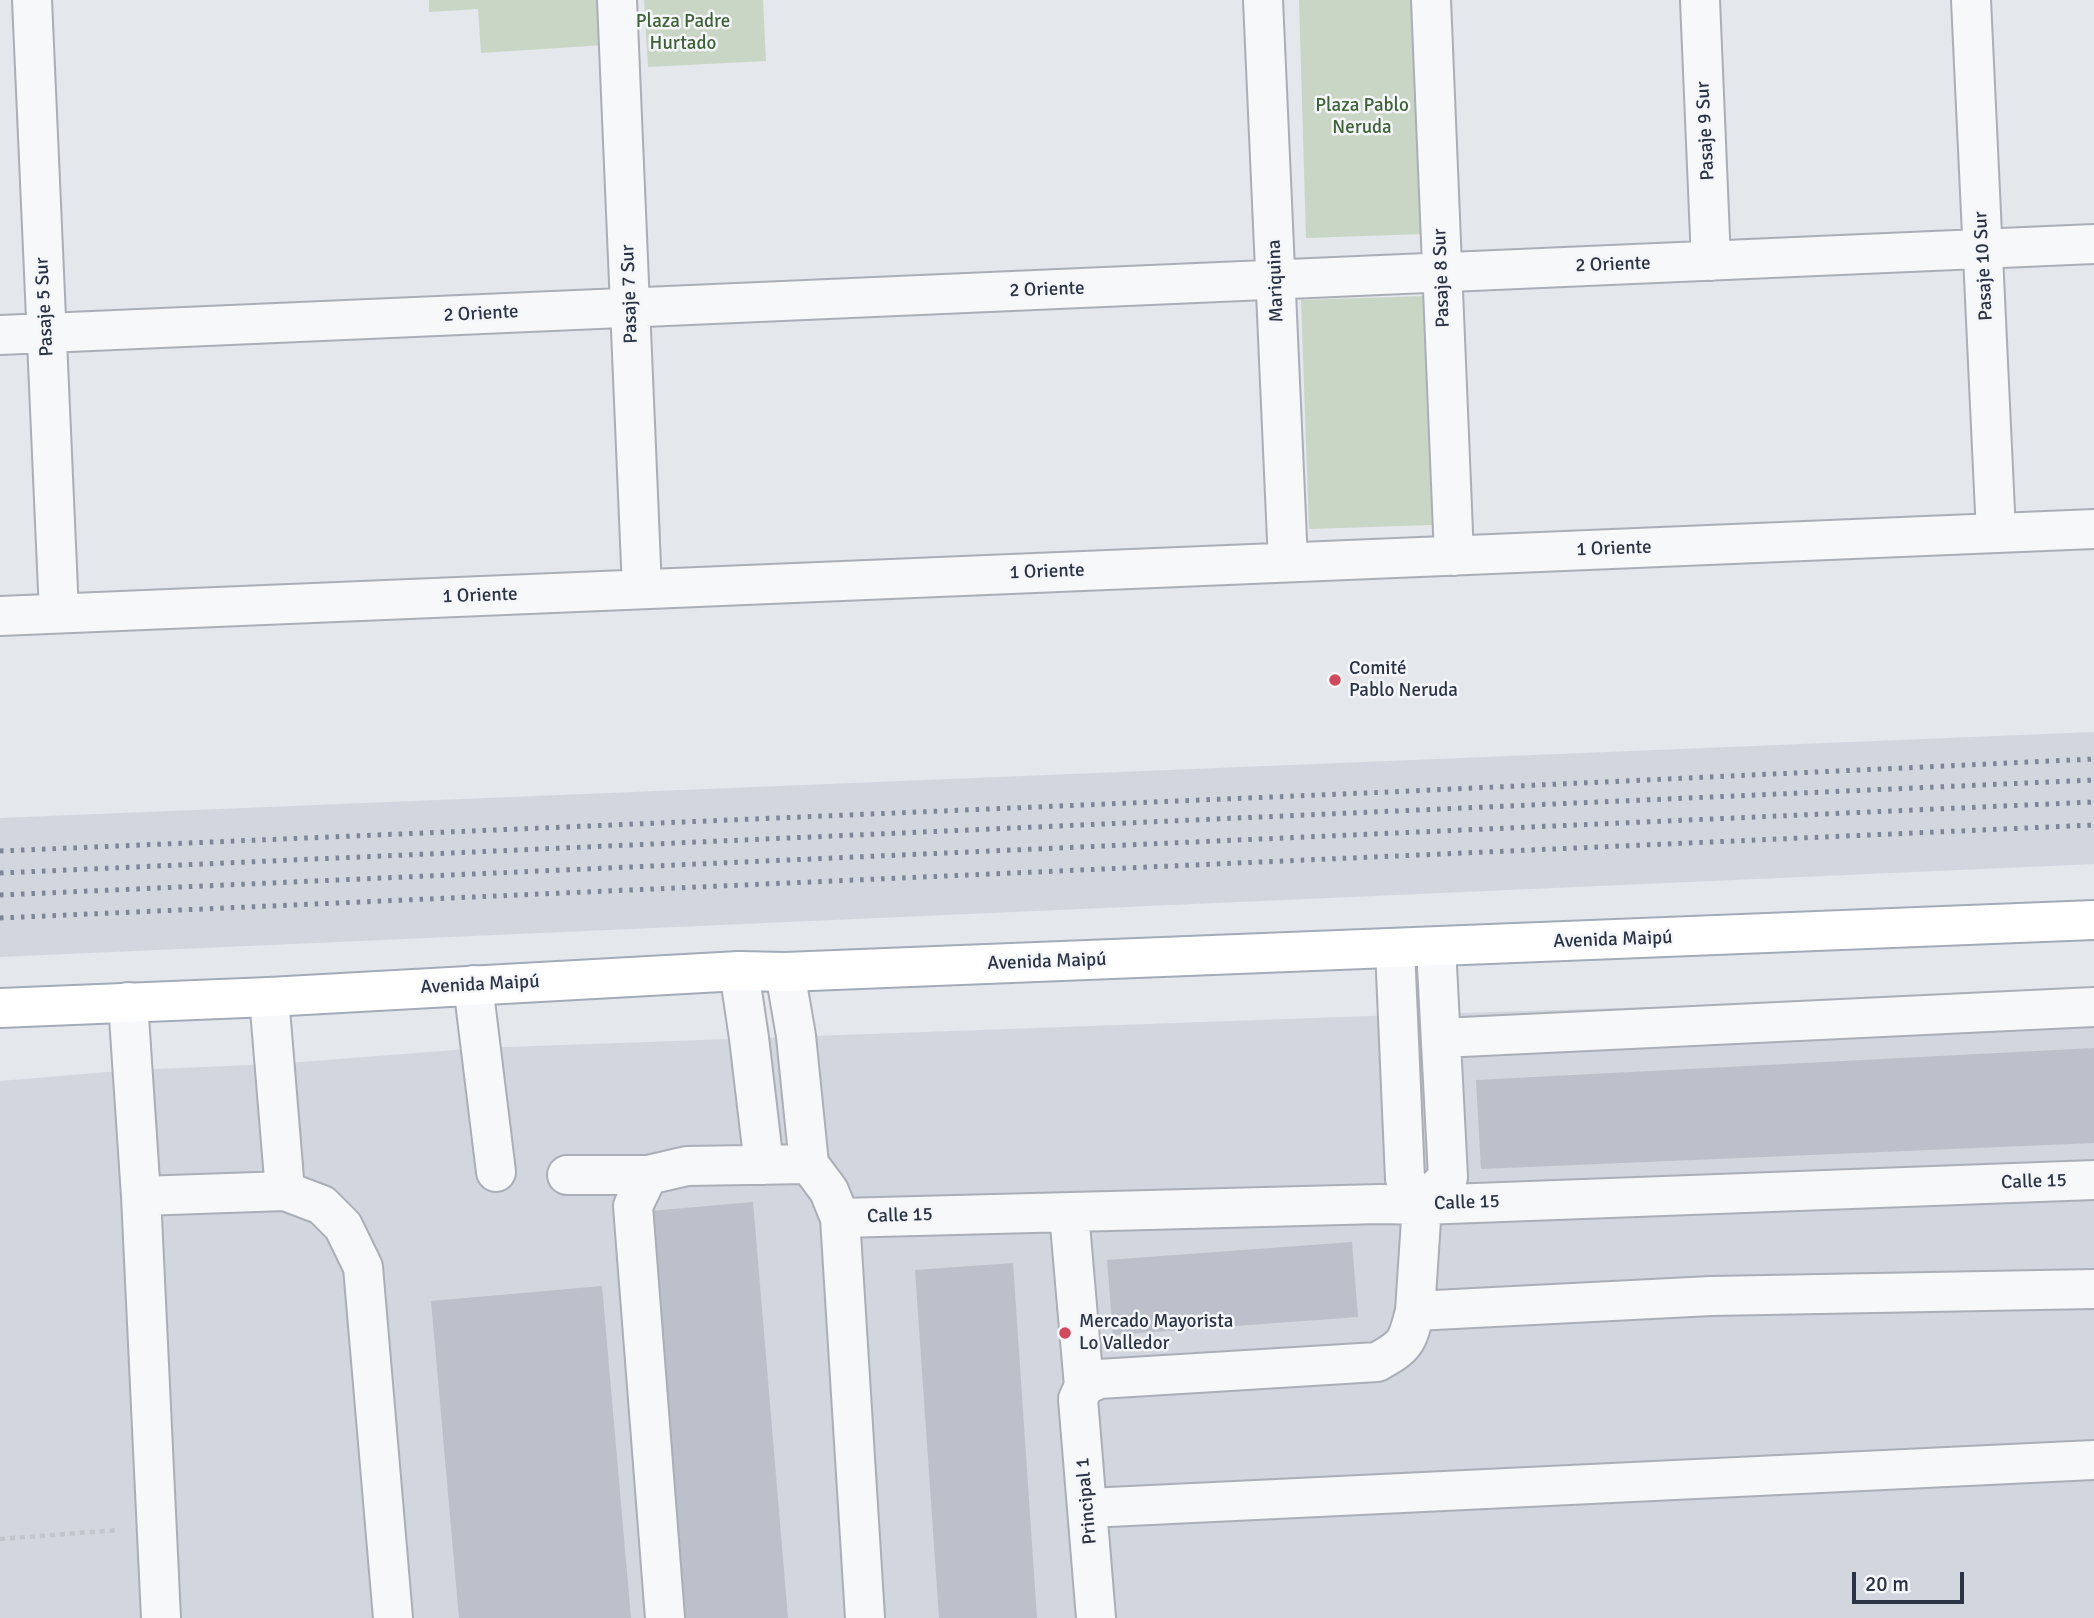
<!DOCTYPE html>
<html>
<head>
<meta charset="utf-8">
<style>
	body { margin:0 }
	#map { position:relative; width:2094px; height:1618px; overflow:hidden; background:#e4e7ec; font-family:Signika,sans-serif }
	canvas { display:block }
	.scale { position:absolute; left:1852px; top:1572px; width:112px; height:32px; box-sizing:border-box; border:4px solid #2b3445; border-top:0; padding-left:9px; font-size:21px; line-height:24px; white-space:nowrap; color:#2b3445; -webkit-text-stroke:5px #f4f6f9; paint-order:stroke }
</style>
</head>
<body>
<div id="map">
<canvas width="2094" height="1618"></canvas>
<div class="scale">20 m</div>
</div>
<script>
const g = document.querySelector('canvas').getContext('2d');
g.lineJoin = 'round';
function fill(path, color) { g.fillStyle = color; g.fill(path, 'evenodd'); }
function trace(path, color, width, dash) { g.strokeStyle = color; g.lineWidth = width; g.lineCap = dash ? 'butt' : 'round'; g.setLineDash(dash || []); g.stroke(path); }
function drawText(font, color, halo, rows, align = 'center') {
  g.font = font + ' Signika,sans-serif'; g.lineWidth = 5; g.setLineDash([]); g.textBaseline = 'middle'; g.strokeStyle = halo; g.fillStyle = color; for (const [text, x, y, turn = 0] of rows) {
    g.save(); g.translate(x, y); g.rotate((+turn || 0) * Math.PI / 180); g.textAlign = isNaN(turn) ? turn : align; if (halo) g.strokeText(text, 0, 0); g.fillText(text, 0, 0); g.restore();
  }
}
const built = new Path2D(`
	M2094 732V864L0 957V818Z
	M2094 993V1618H0V1081L132 1070 275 1064 480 1048 1398 1015Z`);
const green = new Path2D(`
	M429 0H602L604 45 481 53 478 9 429 12Z
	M644 0H763L766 61 648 67Z
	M1299 0H1418L1425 234 1306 238Z
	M1424 296 1432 525 1309 529 1301 300Z`);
const building = new Path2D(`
	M2094 1048V1143L1481 1169 1476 1080Z
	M753 1202 788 1618H685L650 1211Z
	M1352 1242 1358 1317 1113 1335 1107 1260Z
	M1013 1263 1037 1618H939L915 1270Z
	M602 1286 631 1618H459L431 1301Z`);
const path = new Path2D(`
	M0 1539 118 1530`);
const minor = new Path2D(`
	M32 0 59 613
	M617 0 642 589
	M1263 0 1288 562
	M1431 0 1454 556
	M1700 0 1711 261
	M1971 0 1996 533
	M0 335 2094 244
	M0 616 2094 529
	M1395 949 1405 1179 1422 1205 1415 1311
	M739 971 749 1038 764 1165
	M785 972 796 1036 809 1164 829 1191 840 1218 865 1618
	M473 985 496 1172
	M269 997 285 1191
	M128 1002 141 1196 161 1618
	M1441 1038 2094 1007
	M567 1175H648
	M141 1196 285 1191 322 1205 343 1226 363 1267 393 1618
	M1422 1205 1448 1177 1436 947
	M1069 1213 1084 1386
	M840 1218 1380 1204 1422 1205 2094 1180
	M1084 1386 1099 1379 1377 1362C1406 1346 1407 1343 1415 1311L1711 1296 2094 1289
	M1084 1386 1078 1399 1096 1618
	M1088 1508 2094 1460
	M665 1618 633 1206 648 1175 687 1166 809 1164`);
const major = new Path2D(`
	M0 1008 269 997 739 971 785 972 2094 920`);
const rail = new Path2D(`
	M0 851 1389 792 2094 759
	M0 873 2094 780
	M0 895 2094 802
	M0 918 2094 825`);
const markers = [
	[1335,680,7,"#d1495b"],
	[1065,1333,7,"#d1495b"]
];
const parkNames = [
	["Plaza Padre",683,22],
	["Hurtado",683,44],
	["Plaza Pablo",1362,106],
	["Neruda",1362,128]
];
const streetNames = [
	["Pasaje 9 Sur",1706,131,-93],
	["2 Oriente",1613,265,-2],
	["Pasaje 10 Sur",1984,266,-93],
	["Pasaje 8 Sur",1442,278,-92],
	["Mariquina",1276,281,-92],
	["2 Oriente",1047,290,-2],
	["Pasaje 7 Sur",630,294,-92],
	["Pasaje 5 Sur",45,307,-93],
	["2 Oriente",481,314,-3],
	["1 Oriente",1614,549,-2],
	["1 Oriente",1047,572,-2],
	["1 Oriente",480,596,-2],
	["Avenida Maipú",1613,940,-2],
	["Avenida Maipú",1047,962,-2],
	["Avenida Maipú",480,985,-3],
	["Calle 15",2034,1182,-2],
	["Calle 15",1467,1203,-2],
	["Calle 15",900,1216,-2],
	["Principal 1",1087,1501,-95]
];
const poiNames = [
	["Comité",1349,669],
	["Pablo Neruda",1349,691],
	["Mercado Mayorista",1079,1322],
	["Lo Valledor",1079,1344]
];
fill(built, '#d2d6de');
fill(green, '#c9d6c5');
fill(building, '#bbc0ca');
trace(minor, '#a9aeb7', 42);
trace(major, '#a3abb8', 42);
trace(path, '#c2c5cb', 4.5, [5, 5]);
trace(minor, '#f7f8fa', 38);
trace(major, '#fff', 38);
trace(rail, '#7d8696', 5, [3.5, 7]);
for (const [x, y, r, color] of markers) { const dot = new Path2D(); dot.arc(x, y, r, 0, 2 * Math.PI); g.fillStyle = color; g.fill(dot); trace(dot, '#f4f6f9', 2.5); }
drawText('19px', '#3f6138', '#f4f6f9', parkNames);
drawText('19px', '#2b3445', '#f4f6f9', streetNames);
drawText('19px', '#2b3445', '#f4f6f9', poiNames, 'left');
</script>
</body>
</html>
